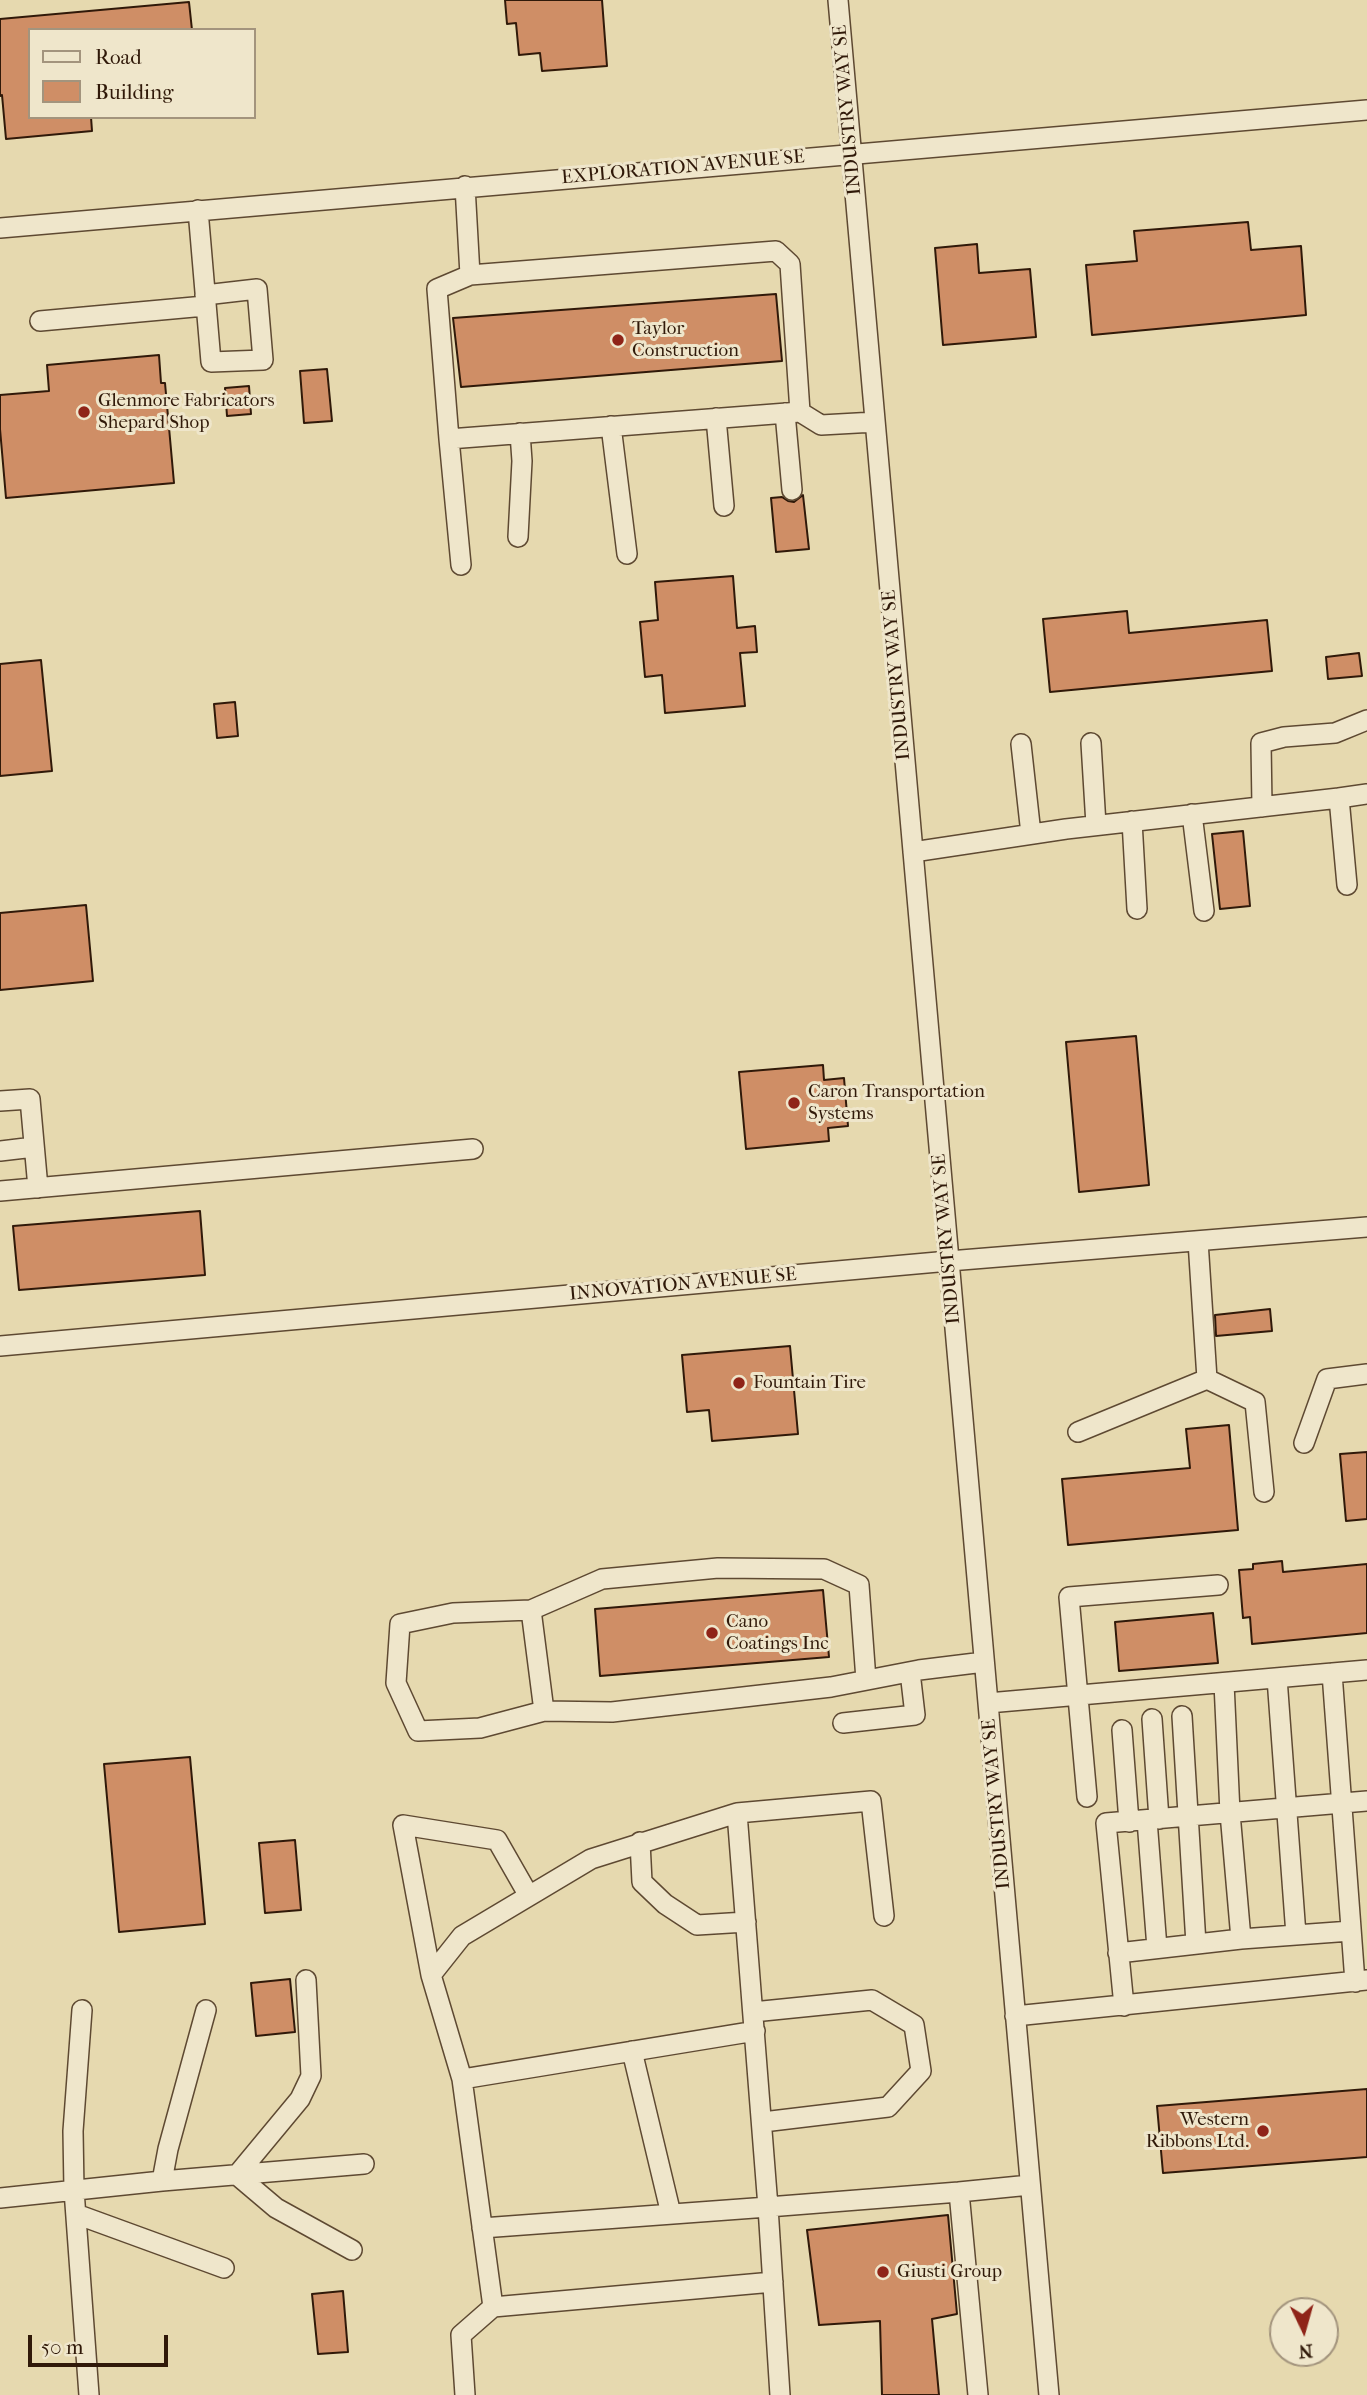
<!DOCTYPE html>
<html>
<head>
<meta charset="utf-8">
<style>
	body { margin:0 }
	#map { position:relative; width:1367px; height:2395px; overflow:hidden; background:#e6d9af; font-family:"IM FELL French Canon",serif }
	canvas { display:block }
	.legend { position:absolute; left:28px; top:28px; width:228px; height:91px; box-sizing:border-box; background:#efe6cb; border:2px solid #a3947d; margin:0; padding:9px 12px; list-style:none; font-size:21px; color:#301909 }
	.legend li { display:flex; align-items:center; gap:14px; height:35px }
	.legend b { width:35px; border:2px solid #a3947d }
	.north { position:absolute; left:1269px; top:2297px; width:70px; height:70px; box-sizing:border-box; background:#efe6cb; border:2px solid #a3947d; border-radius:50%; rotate:175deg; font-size:19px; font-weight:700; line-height:28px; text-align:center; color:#301909 }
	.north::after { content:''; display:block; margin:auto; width:24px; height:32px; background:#8f2418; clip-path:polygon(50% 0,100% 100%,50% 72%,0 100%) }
	.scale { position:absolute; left:28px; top:2335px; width:140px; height:32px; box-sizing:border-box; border:4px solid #301909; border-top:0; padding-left:9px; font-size:21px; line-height:24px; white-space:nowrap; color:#301909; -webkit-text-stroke:5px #efe6cb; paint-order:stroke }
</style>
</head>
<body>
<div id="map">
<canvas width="1367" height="2395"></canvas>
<ul class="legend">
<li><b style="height:9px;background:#efe6cb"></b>Road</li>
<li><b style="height:19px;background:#cf8e66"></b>Building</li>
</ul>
<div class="north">N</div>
<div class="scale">50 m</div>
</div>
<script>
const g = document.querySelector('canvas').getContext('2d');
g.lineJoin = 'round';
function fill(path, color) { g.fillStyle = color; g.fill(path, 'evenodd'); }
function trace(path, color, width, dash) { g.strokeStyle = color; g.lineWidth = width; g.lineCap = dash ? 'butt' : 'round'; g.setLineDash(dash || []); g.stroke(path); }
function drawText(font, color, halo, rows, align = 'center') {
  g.font = font + ' "IM FELL French Canon",serif'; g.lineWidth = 6; g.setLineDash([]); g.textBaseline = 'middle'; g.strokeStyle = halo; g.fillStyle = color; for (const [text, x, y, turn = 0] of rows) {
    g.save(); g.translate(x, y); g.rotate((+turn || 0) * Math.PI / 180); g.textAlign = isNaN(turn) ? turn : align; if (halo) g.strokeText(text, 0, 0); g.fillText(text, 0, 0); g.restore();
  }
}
const building = new Path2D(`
	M505 0H602L607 66 542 71 540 53 519 55 516 23 507 24Z
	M189 2 192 30H30V117H91L92 131 6 139 2 95 0 96V19Z
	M1248 222 1251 250 1301 246 1306 315 1092 335 1086 265 1137 261 1134 231Z
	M977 244 979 273 1030 269 1036 337 943 345 935 248Z
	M776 294 782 361 461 387 453 318Z
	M159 355 161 383H165L174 483 6 498 0 429V395L49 391 47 365Z
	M327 369 332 421 304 423 300 371Z
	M249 386 251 414 227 416 225 388Z
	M803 495 809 549 776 552 771 498 782 497 788 501 794 502Z
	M733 576 737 628 755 626 757 652 740 653 745 706 665 713 662 675 645 677 640 622 658 620 655 582Z
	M1127 611 1129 633 1267 620 1272 671 1050 692 1043 619Z
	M1359 653 1362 676 1328 679 1326 657Z
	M41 660 52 771 0 776V664Z
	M235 702 238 736 217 738 214 704Z
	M1243 831 1250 906 1220 909 1212 834Z
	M86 905 93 981 0 990V913Z
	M1136 1036 1149 1185 1079 1192 1066 1042Z
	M823 1065 824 1080 844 1078 848 1126 828 1128 829 1141 746 1149 739 1072Z
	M200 1211 205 1275 19 1290 13 1226Z
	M1270 1309 1272 1331 1216 1336 1215 1315Z
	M790 1346 798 1434 712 1441 709 1410 687 1412 682 1355Z
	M1229 1425 1238 1530 1068 1545 1062 1479 1190 1468 1186 1429Z
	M1367 1452V1519L1346 1521 1340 1454Z
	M1282 1561 1283 1572 1367 1564V1633L1252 1644 1250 1617 1243 1618 1239 1570 1253 1569V1564Z
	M823 1590 829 1657 600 1676 595 1609Z
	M1213 1613 1218 1663 1119 1671 1115 1622Z
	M190 1757 205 1924 119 1932 104 1764Z
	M295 1840 301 1910 265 1913 259 1843Z
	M290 1979 295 2032 256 2036 251 1983Z
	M1367 2089V2157L1163 2173 1157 2106Z
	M948 2215 957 2314 932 2319 939 2395H882L880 2321 819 2325 807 2230Z
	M343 2291 348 2352 318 2354 312 2294Z`);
const minor = new Path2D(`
	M838 0 1049 2395
	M465 186 470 275 437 289 449 439 800 412 790 264 776 251 470 275
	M198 210 211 362 263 360 257 289 205 295
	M0 228 1367 110
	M40 321 205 306
	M800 412 821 425 875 422
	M785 413 792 490
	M716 418 724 506
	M611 426 627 554
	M449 439 461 565
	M518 537 522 461 520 433
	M1091 743 1096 825
	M1021 744 1031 834
	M1339 798 1367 794
	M1262 807 1261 743 1284 737 1335 733 1367 720
	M1192 814 1204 911
	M1132 821 1137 909
	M913 852 1066 829 1339 798 1347 885
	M0 1101 30 1099 38 1188
	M0 1151 34 1147
	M0 1191 473 1149
	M1198 1241 1207 1379 1255 1402 1264 1492
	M0 1346 949 1261 1367 1227
	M1078 1432 1207 1379
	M1304 1443 1327 1379 1367 1374
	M531 1610 544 1711
	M1332 1673 1355 1982
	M1277 1678 1296 1935
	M866 1680 859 1585 824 1569 718 1568 602 1579 531 1610 453 1613 400 1624 396 1683 418 1731 480 1728 544 1711 612 1712 831 1687 919 1670 984 1662
	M988 1703 1367 1670
	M1182 1716 1196 1944
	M1152 1719 1159 1819
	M843 1723 915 1715 910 1672
	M1122 1730 1129 1822
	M1087 1797 1069 1597 1218 1585
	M737 1813 591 1859 462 1936 431 1975 462 2079 755 2031
	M1147 1820 1157 1948
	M640 1842 642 1882 665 1904 697 1925 746 1922
	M1241 1939 1351 1931
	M1118 1953 1241 1939 1230 1813 1224 1683
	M431 1975 403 1825 497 1840 529 1896
	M306 1980 311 2076 300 2099 237 2175 276 2208 352 2250
	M1124 2006 1106 1823 1367 1801
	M82 2010 73 2131 74 2190 89 2395
	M753 2012 872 2000 914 2025 921 2071 888 2107 763 2122
	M1015 2016 1367 1980
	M632 2051 671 2214
	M462 2079 493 2307
	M162 2181 168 2149 206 2010
	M0 2198 162 2181 364 2164
	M76 2214 224 2268
	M482 2228 768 2207 737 1813 871 1801 884 1916
	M465 2395 461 2335 493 2307 773 2282
	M780 2395 768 2207 959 2192
	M978 2395 959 2192 1030 2185`);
const markers = [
	[618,340,7,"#8f2418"],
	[84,412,7,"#8f2418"],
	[794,1103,7,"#8f2418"],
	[739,1383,7,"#8f2418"],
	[712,1633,7,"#8f2418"],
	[1263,2131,7,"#8f2418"],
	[883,2272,7,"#8f2418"]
];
const streetNames = [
	["INDUSTRY WAY SE",848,110,-95],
	["EXPLORATION AVENUE SE",683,168,-5],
	["INDUSTRY WAY SE",897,675,-95],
	["INDUSTRY WAY SE",947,1239,-95],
	["INNOVATION AVENUE SE",683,1285,-5],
	["INDUSTRY WAY SE",997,1804,-95]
];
const poiNames = [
	["Taylor",632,329],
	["Construction",632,351],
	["Glenmore Fabricators",98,401],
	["Shepard Shop",98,423],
	["Caron Transportation",808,1092],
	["Systems",808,1114],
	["Fountain Tire",753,1383],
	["Cano",726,1622],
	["Coatings Inc",726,1644],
	["Western",1249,2120,"right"],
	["Ribbons Ltd.",1249,2142,"right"],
	["Giusti Group",897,2272]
];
fill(building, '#cf8e66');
trace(building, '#301909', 2);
trace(minor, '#5e4932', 22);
trace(minor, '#efe6cb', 19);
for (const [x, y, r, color] of markers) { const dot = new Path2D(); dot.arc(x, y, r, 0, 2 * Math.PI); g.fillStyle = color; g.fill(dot); trace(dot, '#efe6cb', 2.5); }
drawText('19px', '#301909', '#efe6cb', streetNames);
drawText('19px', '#301909', '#efe6cb', poiNames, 'left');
</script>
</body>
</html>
